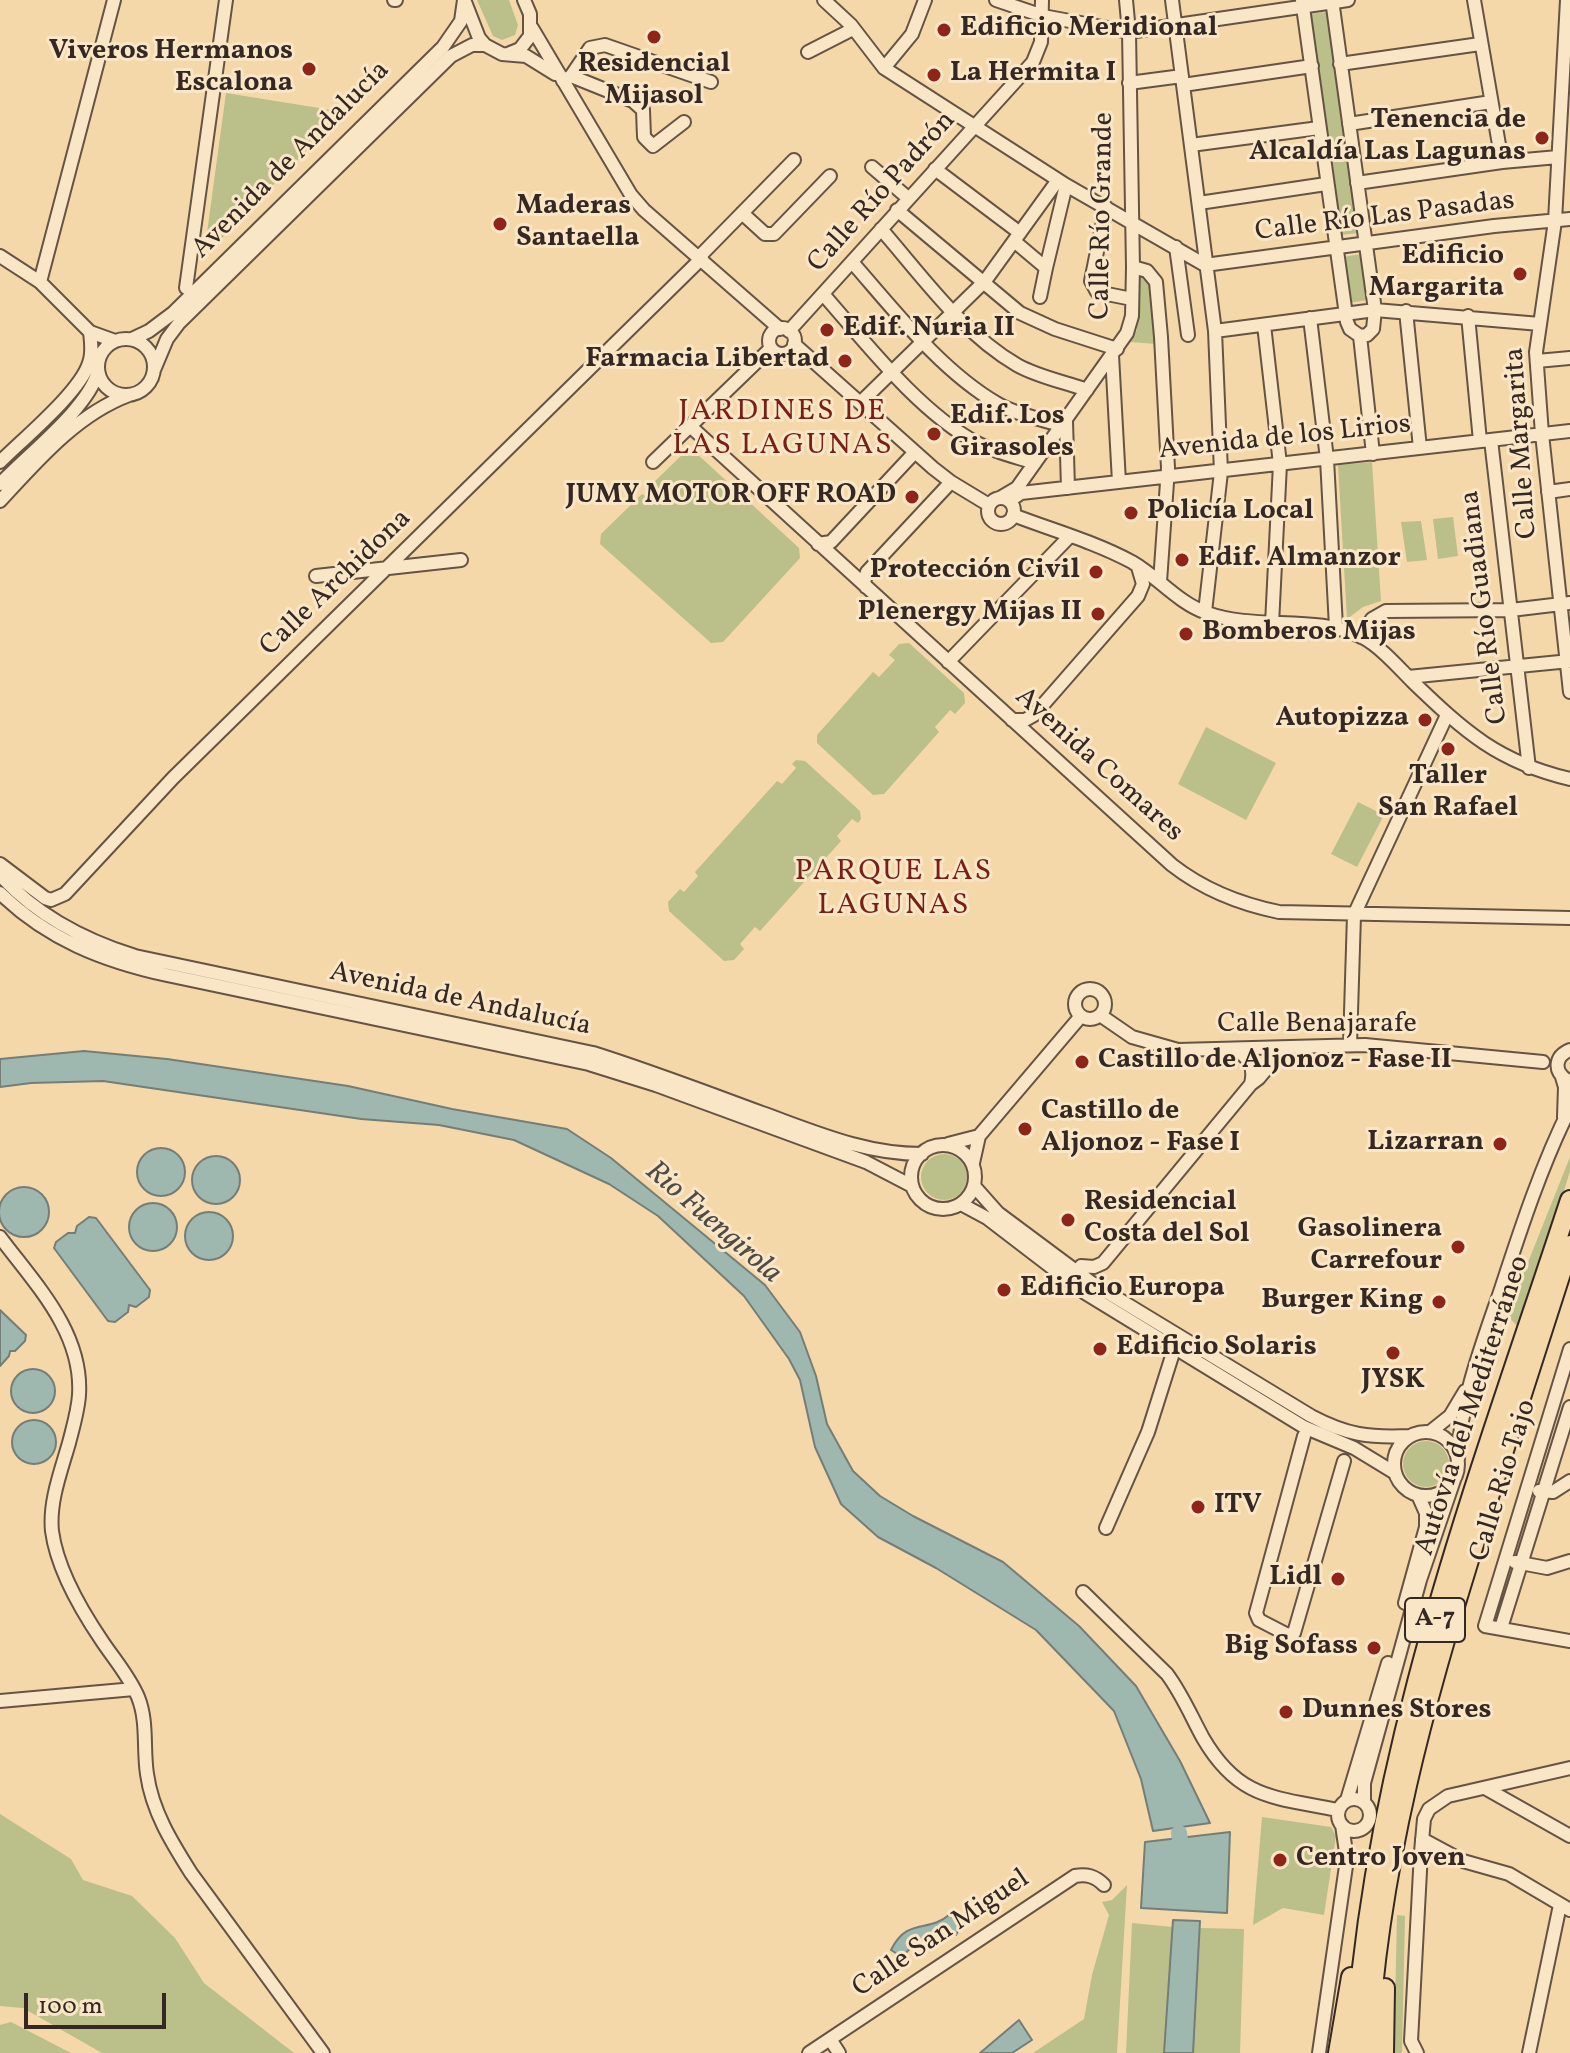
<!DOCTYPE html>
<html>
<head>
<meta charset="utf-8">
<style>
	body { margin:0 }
	#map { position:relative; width:1570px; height:2053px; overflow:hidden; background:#f5d8a9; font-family:Vollkorn,serif }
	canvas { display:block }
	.scale { position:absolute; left:24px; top:1993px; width:142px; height:36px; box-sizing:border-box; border:4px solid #352721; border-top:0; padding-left:10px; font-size:24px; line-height:28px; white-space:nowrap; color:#352721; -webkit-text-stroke:6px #f8e6c7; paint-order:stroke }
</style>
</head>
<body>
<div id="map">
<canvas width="1570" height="2053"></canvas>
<div class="scale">100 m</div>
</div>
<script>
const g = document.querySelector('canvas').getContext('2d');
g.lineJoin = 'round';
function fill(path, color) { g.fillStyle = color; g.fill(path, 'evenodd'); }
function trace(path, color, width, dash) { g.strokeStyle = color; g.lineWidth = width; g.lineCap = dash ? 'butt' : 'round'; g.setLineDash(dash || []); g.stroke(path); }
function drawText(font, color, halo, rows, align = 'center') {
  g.font = font + ' Vollkorn,serif'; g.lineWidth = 6; g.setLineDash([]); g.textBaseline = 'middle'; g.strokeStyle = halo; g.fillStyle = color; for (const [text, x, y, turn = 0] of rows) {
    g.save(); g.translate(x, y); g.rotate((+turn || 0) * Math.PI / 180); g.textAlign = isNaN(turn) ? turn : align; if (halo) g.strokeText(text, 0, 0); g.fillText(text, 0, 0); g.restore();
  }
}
const green = new Path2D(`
	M477 0H509L518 25 515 35 502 40 493 36Z
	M1327 12 1358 233 1341 235 1309 14Z
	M226 93 344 112 217 243 206 240Z
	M1361 254 1368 300 1349 303 1343 257Z
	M1137 276H1145L1152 284 1157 344 1130 342 1137 330Z
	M694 451 799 548 800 558 723 642 711 643 600 544 601 534 642 494 647 497 657 487 653 483 685 452Z
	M1372 462 1381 601 1363 607 1347 619 1338 465Z
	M1453 517 1458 556 1438 559 1433 519Z
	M1421 521 1427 560 1407 562 1401 522Z
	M909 643 964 693 965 703 955 714 950 710 935 727 939 732 884 794 873 795 817 743V735L873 672 879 677 895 660 889 655 899 644Z
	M1206 727 1276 763 1246 820 1178 784Z
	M796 760 805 761 860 811 861 819 858 823 852 819 837 836 841 841 760 931 755 927 740 944 744 949 734 960 724 961 669 911 668 902 680 889 684 892 698 876 695 872 777 781 782 784 796 768 792 764Z
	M1358 802 1384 815 1357 867 1331 854Z
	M921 1177a23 23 0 1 1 46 0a23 23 0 1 1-46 0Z
	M1570 1157V1171L1554 1224 1519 1328 1507 1315Z
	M1403 1464a23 23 0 1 1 46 0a23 23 0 1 1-46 0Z
	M0 1814 71 1859 83 1880 132 1896 175 1938 204 1983 294 2053H102L23 2008 0 2006Z
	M1262 1817 1331 1827 1336 1836 1324 1915 1283 1908 1253 1925Z
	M1127 1885 1117 2053H1033L1084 2019 1092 1975 1109 1915 1102 1902 1112 1900Z
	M1397 1915 1405 1916 1402 2053H1394Z
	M1132 1923 1173 1927 1164 2053H1126Z
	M1200 1928 1244 1929 1240 2053H1193Z
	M11 2022 71 2053H0V2025Z`);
const water = new Path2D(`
	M84 1051 167 1059 348 1086 452 1109 567 1129 611 1158 765 1285 800 1332 816 1376 827 1424 853 1471 880 1496 913 1516 1003 1562 1079 1626 1136 1686 1180 1761 1210 1823 1153 1831 1141 1779 1114 1711 1036 1630 936 1568 878 1537 841 1504 815 1447 800 1380 789 1359 744 1296 658 1216 609 1184 514 1140 439 1125 361 1119 103 1081 31 1083 0 1087V1059Z
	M137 1172a24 24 0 1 1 48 0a24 24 0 1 1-48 0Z
	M192 1180a24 24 0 1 1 48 0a24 24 0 1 1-48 0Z
	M-1 1212a25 25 0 1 1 50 0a25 25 0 1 1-50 0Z
	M129 1227a24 24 0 1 1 48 0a24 24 0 1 1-48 0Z
	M185 1236a24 24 0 1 1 48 0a24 24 0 1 1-48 0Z
	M89 1217 96 1218 150 1290 149 1297 136 1307 129 1305 128 1312 115 1322 108 1321 54 1248 56 1242 68 1233H75L77 1226Z
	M0 1310 26 1335 25 1341 15 1351H10L9 1356 0 1366Z
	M11 1391a22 22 0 1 1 44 0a22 22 0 1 1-44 0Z
	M12 1442a22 22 0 1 1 44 0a22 22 0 1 1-44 0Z
	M1230 1832 1227 1913 1141 1908 1145 1842Z
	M949 1915 963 1923 956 1935C932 1929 918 1939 902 1957L891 1950C907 1917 928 1933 949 1915Z
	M1173 1920 1200 1921 1193 2053H1164Z
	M1019 2020 1032 2040 1012 2053H980Z`);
const river = new Path2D(`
	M1179 1833 1183 1860`);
const minor = new Path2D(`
	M394 0H396
	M824 0 851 25 884 68 1066 185 1205 265 1494 226 1570 219
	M996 0 1043 16 1129 32 1348 0
	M1172 0 1215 331 1221 472 1205 612
	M1302 0 1347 322 1350 329 1360 336 1367 335 1373 329 1375 310 1332 0
	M1474 0 1502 162
	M1567 0 1555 221 1536 352 1542 434 1570 692
	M465 2 479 38 485 45 502 54 526 56 555 74
	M532 28 631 195 644 210 780 329
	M808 52 853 29
	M510 53 520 49 530 36V14L524 0
	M1340 64 1480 44
	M884 68 912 34 925 0
	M571 76 590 48 605 45 711 82
	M563 81 571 76 633 101 643 110 644 137 653 146 684 122
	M1129 83 1182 76
	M1183 85 1312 66
	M1349 124 1491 102
	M1191 145 1319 128
	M872 167 908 198
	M935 169 1020 233
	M1357 183 1502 162 1558 157
	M1199 203 1326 184
	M1106 207 1091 281 1097 292 1132 299
	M897 210 1020 313 1055 329 1117 349
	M742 213 765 234H774L830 176
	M881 229C922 276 962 333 1017 365 1038 377 1065 382 1087 390
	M1014 241 1046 268 1066 185
	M1176 247 1188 335
	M0 256 40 282 90 332 115 341
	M700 256 794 160
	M852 262C895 311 941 371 998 404 1017 415 1042 419 1062 426
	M1133 267 1147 271 1156 282 1161 337 1168 468 1160 582
	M40 282 114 0
	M186 288 226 0
	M823 294C866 343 919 412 977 443 995 452 1016 457 1035 463
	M1040 297 1046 268
	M1406 311 1420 448
	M1468 316 1480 441
	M1310 318 1327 459 1336 627
	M1264 325 1280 464 1272 624
	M769 341a13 13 0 1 1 26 0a13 13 0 1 1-26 0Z
	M789 331 1033 62 1041 42 1042 0
	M1215 331 1375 310 1540 324
	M1360 336 1373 454
	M132 339 149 331 173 313 443 47 461 21 464 0
	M98 367a28 28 0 1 1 56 0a28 28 0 1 1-56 0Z
	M794 344 933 468 951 482 989 505
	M1112 355 1119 482
	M1537 361 1570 358
	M154 370 167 339 179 323 451 56 472 45H485
	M860 403 985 281 1058 180
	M1066 421 1068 488
	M690 426 1172 865C1204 890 1240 904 1279 912L1570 918
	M1491 440 1529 768
	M0 462C23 439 80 392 89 363 93 353 91 342 90 332
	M653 462 771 348
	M0 484C27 455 89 408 98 371
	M1548 492 1570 489
	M1000 498 1017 488 1127 333 1132 316 1133 267 1129 32 1126 0
	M988 511a13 13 0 1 1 26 0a13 13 0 1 1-26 0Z
	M0 501C37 461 77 414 129 395
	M1009 501 1021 493 1570 431
	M1013 515C1052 530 1095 542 1132 562 1158 577 1178 603 1207 613 1257 631 1315 614 1362 637 1381 647 1398 667 1413 682 1465 732 1498 762 1570 779
	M818 544 831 542 915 452
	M316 576 461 560
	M866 587 864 582 867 572 951 482
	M1361 637 1372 619 1386 611 1511 610 1570 603
	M948 662 1069 537
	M1408 677 1570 661
	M1012 720H1025L1034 715 1138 596 1143 584 1138 567
	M0 864 45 898 51 900 65 894 173 778 702 258
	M0 875C36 915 84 940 135 956L593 1053C650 1071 705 1092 762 1113 815 1132 864 1154 922 1154
	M0 893C47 939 103 961 167 975L589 1064 656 1085 866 1162 912 1186
	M1075 1004a15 15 0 1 1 30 0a15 15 0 1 1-30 0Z
	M1100 1015 1132 1037 1178 1050 1365 1045 1543 1062
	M1350 1045 1354 915 1447 715
	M1237 1049C1250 1061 1255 1067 1251 1084
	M1562 1077 1565 1087 1564 1117
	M1567 1080C1553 1071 1555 1056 1570 1050
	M979 1136 1081 1016
	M948 1144 979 1136 973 1163
	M911 1177a32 32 0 1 1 64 0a32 32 0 1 1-64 0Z
	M974 1186 998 1213 1092 1283 1311 1416C1347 1435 1369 1438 1410 1436
	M961 1204 987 1218 1085 1293 1304 1427 1354 1448 1395 1473
	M0 1237C35 1284 83 1332 79 1395 78 1411 73 1427 69 1443 61 1471 49 1502 52 1531 57 1569 81 1610 102 1641 114 1659 129 1676 138 1697 148 1722 143 1748 147 1774 152 1811 172 1843 191 1873L323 2053
	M1081 1266 1094 1267 1103 1263 1251 1084 1259 1078 1284 1048
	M1570 1349 1485 1626 1570 1641
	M1394 1464a32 32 0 1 1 64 0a32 32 0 1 1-64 0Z
	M1430 1432 1450 1416 1465 1391
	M1304 1436 1256 1613 1259 1620 1288 1635 1294 1633 1344 1461
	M1458 1459C1460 1402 1481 1347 1500 1292 1520 1231 1541 1166 1570 1108
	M1539 1491 1553 1492 1570 1481
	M1106 1528 1148 1432 1172 1356
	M1515 1562 1547 1568 1570 1561
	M1083 1592 1167 1674C1182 1694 1191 1716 1203 1738 1239 1800 1275 1797 1338 1810
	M1405 1603 1426 1527V1513L1418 1495
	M1501 1628 1570 1407
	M0 1701 134 1689
	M1485 1788 1570 1836
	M1338 1815a16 16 0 1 1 32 0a16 16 0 1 1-32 0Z
	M1347 1800 1388 1663
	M1364 1802V1783L1420 1580 1454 1480
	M1422 1839 1463 1861 1509 1874 1570 1910
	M830 2039 839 2053
	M809 2053 1075 1876C1087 1874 1095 1876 1104 1885
	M1319 2053 1347 1859 1342 1825
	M1417 2053 1411 2041 1421 1852 1424 1819 1429 1809 1448 1796 1570 1768
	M1529 2053 1560 1905`);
const highway = new Path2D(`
	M1338 2053 1351 1977
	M1355 2053C1370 1759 1479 1477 1570 1200
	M1368 2053C1377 1871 1426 1695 1481 1522 1510 1429 1540 1337 1570 1245
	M1384 2053 1385 1988`);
const markers = [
	[944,30,8,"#8f2418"],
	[654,37,8,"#8f2418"],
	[309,69,8,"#8f2418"],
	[934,75,8,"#8f2418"],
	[1542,138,8,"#8f2418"],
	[500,224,8,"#8f2418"],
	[1520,274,8,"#8f2418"],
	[827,330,8,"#8f2418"],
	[845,361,8,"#8f2418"],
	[934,434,8,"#8f2418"],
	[912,497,8,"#8f2418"],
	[1131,513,8,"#8f2418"],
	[1182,560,8,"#8f2418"],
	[1096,572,8,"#8f2418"],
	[1098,614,8,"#8f2418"],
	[1186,634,8,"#8f2418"],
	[1425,720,8,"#8f2418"],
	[1448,749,8,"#8f2418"],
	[1082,1062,8,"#8f2418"],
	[1025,1129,8,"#8f2418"],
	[1500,1144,8,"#8f2418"],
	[1068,1220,8,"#8f2418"],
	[1458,1247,8,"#8f2418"],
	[1004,1290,8,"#8f2418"],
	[1439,1302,8,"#8f2418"],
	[1100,1349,8,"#8f2418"],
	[1393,1353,8,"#8f2418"],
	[1198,1507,8,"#8f2418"],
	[1338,1579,8,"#8f2418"],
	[1374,1648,8,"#8f2418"],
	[1286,1712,8,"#8f2418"],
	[1280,1860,8,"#8f2418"]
];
const shields = [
	[1435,1620,60]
];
const shieldNames = [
	["A-7",1435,1620]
];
const poiNames = [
	["Edificio Meridional",960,30],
	["Viveros Hermanos",293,53,"right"],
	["Escalona",293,85,"right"],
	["Residencial",654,66,"center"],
	["Mijasol",654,98,"center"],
	["La Hermita I",950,75],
	["Tenencia de",1526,122,"right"],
	["Alcaldía Las Lagunas",1526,154,"right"],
	["Maderas",516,208],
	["Santaella",516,240],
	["Edificio",1504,258,"right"],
	["Margarita",1504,290,"right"],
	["Edif. Nuria II",843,330],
	["Farmacia Libertad",829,361,"right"],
	["Edif. Los",950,418],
	["Girasoles",950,450],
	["JUMY MOTOR OFF ROAD",896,497,"right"],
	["Policía Local",1147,513],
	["Edif. Almanzor",1198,560],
	["Protección Civil",1080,572,"right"],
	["Plenergy Mijas II",1082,614,"right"],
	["Bomberos Mijas",1202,634],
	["Autopizza",1409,720,"right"],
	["Taller",1448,778,"center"],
	["San Rafael",1448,810,"center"],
	["Castillo de Aljonoz - Fase II",1098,1062],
	["Castillo de",1041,1113],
	["Aljonoz - Fase I",1041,1145],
	["Lizarran",1484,1144,"right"],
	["Residencial",1084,1204],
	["Costa del Sol",1084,1236],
	["Gasolinera",1442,1231,"right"],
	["Carrefour",1442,1263,"right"],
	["Edificio Europa",1020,1290],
	["Burger King",1423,1302,"right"],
	["Edificio Solaris",1116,1349],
	["JYSK",1393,1382,"center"],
	["ITV",1214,1507],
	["Lidl",1322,1579,"right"],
	["Big Sofass",1358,1648,"right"],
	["Dunnes Stores",1302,1712],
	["Centro Joven",1296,1860]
];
const streetNames = [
	["Avenida de Andalucía",292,161,-45],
	["Calle Río Padrón",883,193,-48],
	["Calle Río Grande",1104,216,-89],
	["Calle Río Las Pasadas",1385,218,-7],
	["Avenida de los Lirios",1285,439,-6],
	["Calle Margarita",1523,443,-94],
	["Calle Archidona",337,584,-44],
	["Calle Río Guadiana",1486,607,-97],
	["Avenida Comares",1098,766,42],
	["Avenida de Andalucía",460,1001,12],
	["Calle Benajarafe",1317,1026],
	["Autovía del Mediterráneo",1474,1406,-72],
	["Calle Rio Tajo",1505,1481,-73],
	["Calle San Miguel",942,1935,-34]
];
const neighbourhoodNames = [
	["JARDINES DE",783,413],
	["LAS LAGUNAS",783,447],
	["PARQUE LAS",894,873],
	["LAGUNAS",894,907]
];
const waterNames = [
	["Rio Fuengirola",712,1224,41]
];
fill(green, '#bbbf89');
fill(water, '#9eb8b0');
trace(water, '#747e77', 2);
trace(river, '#9eb8b0', 16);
trace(minor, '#655343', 16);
trace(highway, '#352721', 22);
trace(minor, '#f8e6c7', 12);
trace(highway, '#f5d8a9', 18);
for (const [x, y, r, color] of markers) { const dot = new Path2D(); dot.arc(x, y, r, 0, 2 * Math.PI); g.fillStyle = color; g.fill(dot); trace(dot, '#f8e6c7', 3); }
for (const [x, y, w] of shields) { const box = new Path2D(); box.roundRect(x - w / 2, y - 22, w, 44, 6); g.fillStyle = '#f8e6c7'; g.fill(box); trace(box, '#352721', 2); }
drawText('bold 26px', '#352721', null, shieldNames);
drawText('bold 28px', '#352721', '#f8e6c7', poiNames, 'left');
drawText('28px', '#352721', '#f8e6c7', streetNames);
g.letterSpacing = '2px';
drawText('30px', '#7a1f14', '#f8e6c7', neighbourhoodNames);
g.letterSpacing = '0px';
drawText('italic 30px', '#4f4b45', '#f8e6c7', waterNames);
</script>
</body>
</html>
